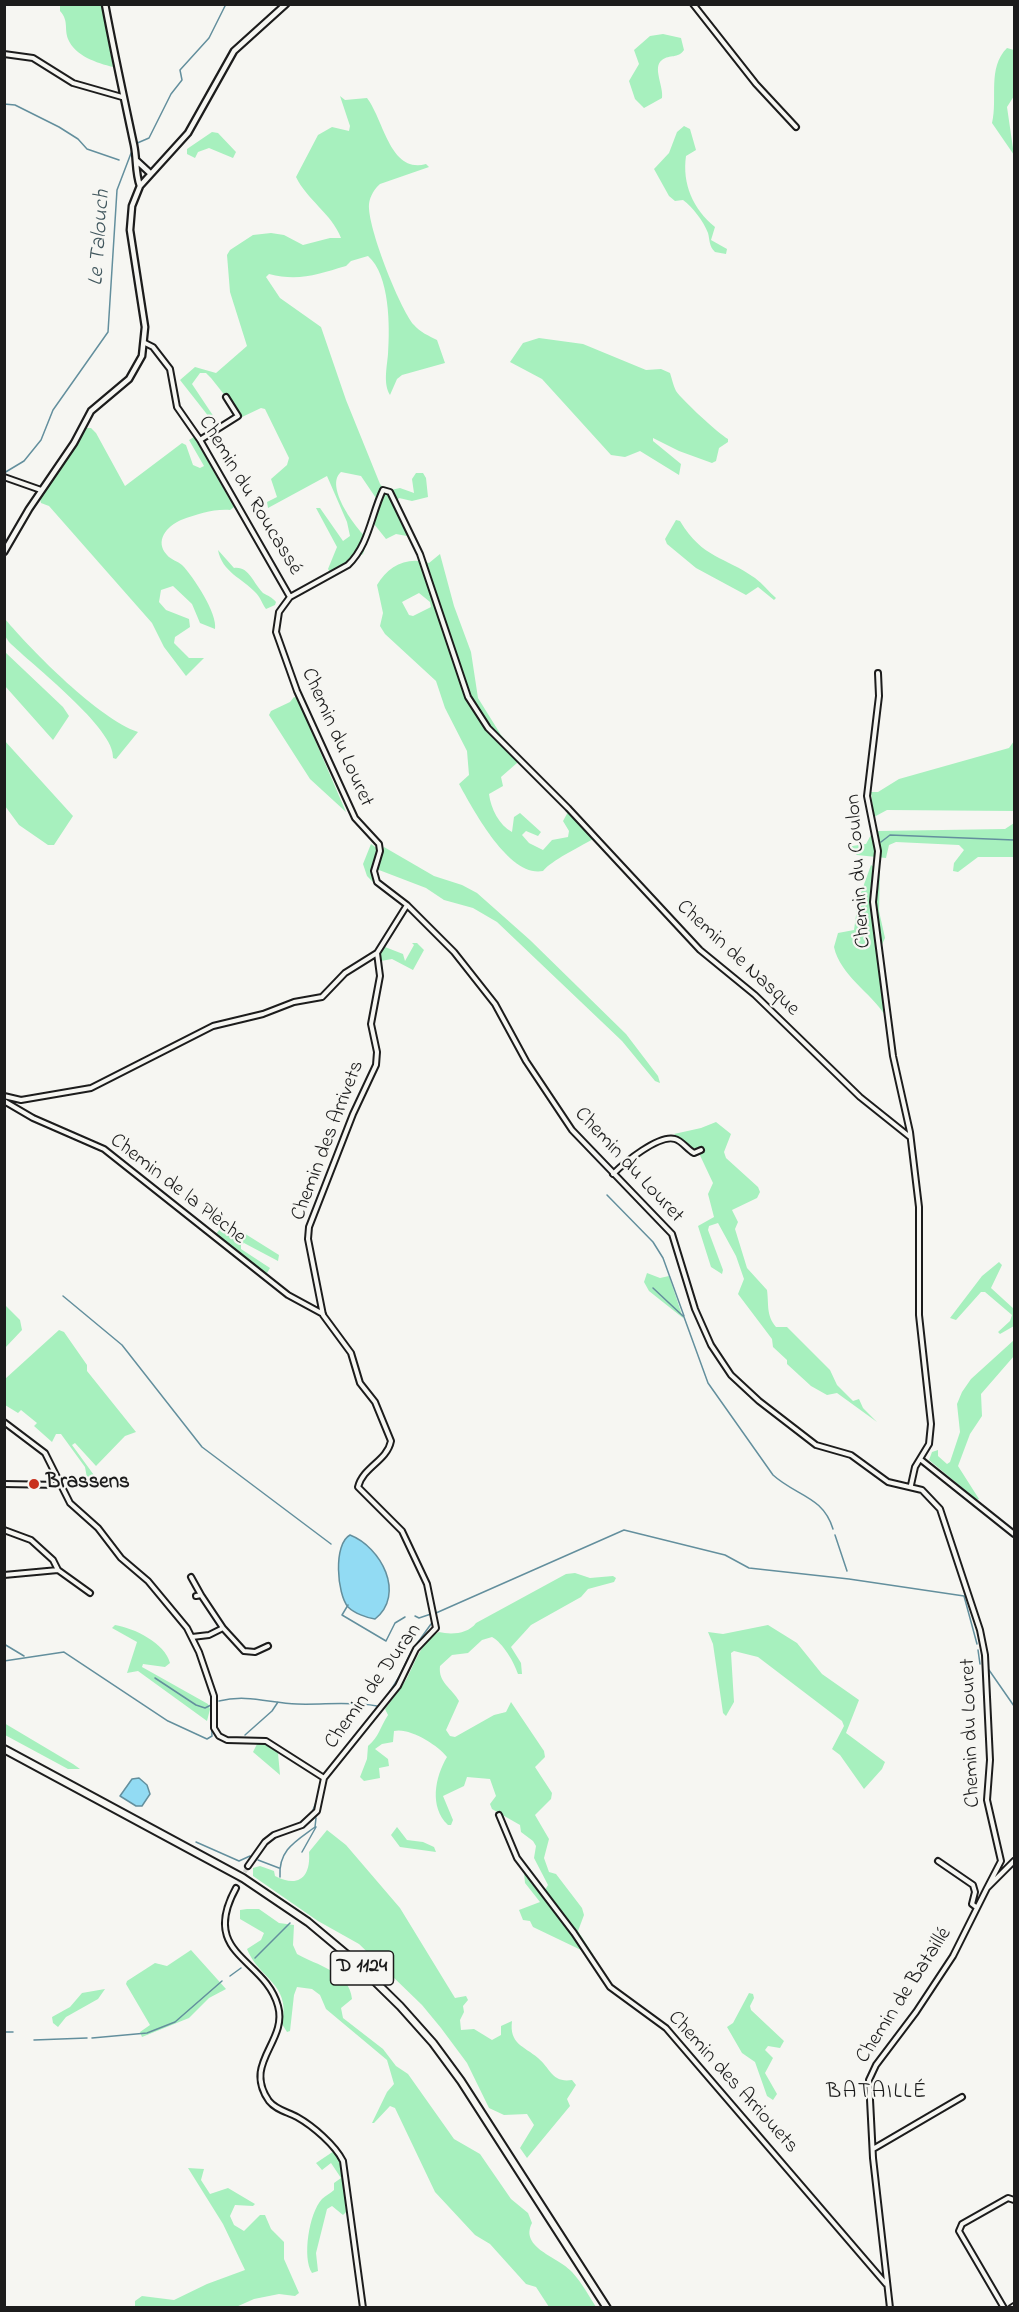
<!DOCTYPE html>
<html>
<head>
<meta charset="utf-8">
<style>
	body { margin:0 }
	#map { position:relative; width:1019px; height:2312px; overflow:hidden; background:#f6f6f2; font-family:"Indie Flower",sans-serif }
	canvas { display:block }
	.frame { position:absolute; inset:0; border:6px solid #1c1c1c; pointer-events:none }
</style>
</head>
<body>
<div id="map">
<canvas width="1019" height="2312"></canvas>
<div class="frame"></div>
</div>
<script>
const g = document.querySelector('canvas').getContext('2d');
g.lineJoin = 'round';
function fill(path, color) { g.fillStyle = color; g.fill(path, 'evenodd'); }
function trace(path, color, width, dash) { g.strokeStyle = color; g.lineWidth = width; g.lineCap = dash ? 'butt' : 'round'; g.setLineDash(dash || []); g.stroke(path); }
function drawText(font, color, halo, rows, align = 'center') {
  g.font = font + ' "Indie Flower",sans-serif'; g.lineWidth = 4.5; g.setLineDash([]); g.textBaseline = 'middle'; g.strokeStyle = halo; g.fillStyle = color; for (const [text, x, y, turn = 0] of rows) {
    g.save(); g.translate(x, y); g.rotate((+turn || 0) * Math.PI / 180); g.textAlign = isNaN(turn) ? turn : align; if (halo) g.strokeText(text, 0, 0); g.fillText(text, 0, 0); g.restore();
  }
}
const green = new Path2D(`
	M60 5H102L113 67C97 63 75 56 68 39 64 28 69 21 60 11Z
	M663 34 681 38 684 50C678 59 670 54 662 60 652 67 664 87 662 98L644 108 635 99 629 81 639 64 634 50 650 36Z
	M1007 48 1014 50V96L1007 107 1014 155 992 123C998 98 987 68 1007 48Z
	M340 96 345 100 367 98C384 120 390 174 426 164L429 167 380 184C375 188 370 196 369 204 367 226 399 307 414 325 420 332 429 336 437 340L445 363 402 375 397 379 390 395C383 384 387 367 388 354 390 327 390 275 368 256L351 261 346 266C318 274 299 282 269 274L266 277 280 298 321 327 346 400 380 484 386 491 400 488 414 493 412 479 416 473H423L426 478 428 497 412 501 399 498 397 501 404 514 407 536 396 534 386 539 374 524 380 504 361 476 341 472C324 486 356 529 368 539L363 554 330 572 328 569 337 547 316 508H320L343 541 350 536 347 522 327 476 268 508 267 502 277 497 271 479 287 465 289 458 265 409 261 408 242 417 211 378 206 373H200L192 384 216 420 213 422 180 380 195 367 216 373 247 346 230 292 227 255 230 250 253 235 271 233 284 235 303 245 330 238H341C332 214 307 200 296 177L318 135 332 127 349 131 350 126Z
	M684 126 690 129 696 150 686 156C682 184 693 209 715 227L711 240 727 249 726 254 715 252C709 246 710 241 708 233 704 222 692 206 683 200L675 201 669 196 654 169 669 153 677 132Z
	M212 132 218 133 236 152 233 158 209 148 198 152 195 158 187 154V149Z
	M539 338 583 344 646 370 661 369 670 373C672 379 673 385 676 391 682 400 719 434 728 439V442L719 448 716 461 712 463 679 451 653 438V441L681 464 679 475 640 451 625 457 611 455 542 379 510 362 523 343Z
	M85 428H91L96 433 125 486 182 443 186 445 193 465 200 468 204 466 189 440 194 437 234 507 230 510C212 509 199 514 181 520 167 526 154 541 167 555 171 560 178 561 182 565 193 576 218 614 215 629L200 623 192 604 173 586 161 590 159 602 166 610 189 619 190 627 175 637 174 643 189 658H204L186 676 164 647 152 623 49 506 41 503 40 499 77 444Z
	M676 520 680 521C703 559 724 556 755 578 763 584 769 592 776 598L774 600 758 587 746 595 696 568 667 544 665 539Z
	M218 550 234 568C249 566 253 583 263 593 268 596 272 597 276 602L275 605 266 609C262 604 261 598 256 593 242 578 222 572 218 550Z
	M440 554 454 606 471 652 478 698 501 735 518 754 517 763 501 777 503 786 489 794C491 809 499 825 512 832L514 817 520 813 541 832 538 836 526 831 522 835 529 843 543 850 552 840 568 837 569 831 563 821 568 812 593 839C578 848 552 860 543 871 509 878 473 809 459 784L469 775 467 751 445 708 436 681 385 634 380 626 383 613 377 585C388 566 407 556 429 563ZM419 593 430 602 431 607 413 616 409 615 402 602Z
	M5 619C32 651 99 719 138 732L116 759 113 758C116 729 31 664 9 642L5 636Z
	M5 652 63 707 69 716 53 740 5 686Z
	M294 697 297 698 346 812 310 779 269 715 271 711 290 702Z
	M4 740 73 816 54 845H48L19 825 5 806Z
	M1014 741V811L887 810 874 817 871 792H878L899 779 1009 748Z
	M1014 823V857H978L958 872 953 871 954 863 964 850 959 845 896 842 889 845 886 858 857 855 853 852 852 846 866 844 872 833 879 831 1005 829Z
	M371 844 382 852 384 847 434 876 462 885 477 893 530 940 626 1034 658 1076 660 1083 655 1081 622 1041 497 922 473 908 444 900 426 888 379 870 371 869 373 882 367 876 363 864Z
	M871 865 880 871 879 911 885 938 878 953 885 1015C871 993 840 975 834 947L838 933 854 930 858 901Z
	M412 943H417L424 950 413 970 392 959 381 961 379 955 385 947 403 954 405 961 414 945Z
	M716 1122 731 1134 724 1152 726 1158 758 1187 760 1192 757 1198 732 1210 738 1222 735 1229 747 1268 767 1290C769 1305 766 1315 776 1327H787L830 1370 837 1385 853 1401 859 1399 863 1408 877 1422 837 1393 827 1395 811 1386 787 1364V1360L773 1347 772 1339 738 1294 744 1279 736 1256 718 1223 709 1226 708 1230 723 1270 722 1274 711 1267 698 1226 714 1217 708 1194 713 1183 697 1149 691 1150 674 1134 701 1128Z
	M221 1228 239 1230 279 1255 278 1261 244 1243 241 1245V1249L270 1268 267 1273 260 1270 215 1235Z
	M999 1262 1002 1265 991 1288 1014 1309V1326L1000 1334 998 1332 1010 1321 1012 1315 985 1292H981L956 1320 950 1318 982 1276Z
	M647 1273 660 1278 669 1276 683 1318 649 1291 644 1282Z
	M4 1304 20 1320 22 1330 5 1348Z
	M59 1330 64 1332 87 1365V1371L136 1432 125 1436 96 1466 75 1443 72 1445 99 1482 97 1487 87 1478 85 1467 61 1434H56L52 1442 34 1426 37 1423 21 1410 18 1413 5 1405V1379Z
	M1014 1340V1356L981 1394 982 1416 970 1434 958 1466 979 1499 977 1500 929 1460 932 1452 938 1450V1456L947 1464 950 1462 960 1432 957 1404 962 1392 971 1379Z
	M575 1573 590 1578 613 1576 616 1578 614 1582 588 1589 581 1597 531 1625 511 1647 521 1663 522 1674H518C514 1662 503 1643 492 1637L482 1640 468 1653 452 1655 440 1666C438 1683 452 1688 459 1701L446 1730 450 1736 455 1737 494 1715 506 1712 511 1702 544 1751 545 1757 535 1767 552 1793 551 1799 535 1815 549 1839 544 1858 549 1872 556 1874 582 1908 584 1915 578 1931 594 1956 587 1949 581 1950 533 1927 530 1921 523 1920 519 1910 540 1902 525 1883 524 1873 536 1889 545 1890 548 1885 534 1858 536 1846 533 1841 521 1832 520 1825 492 1809 490 1804 496 1796 490 1779 467 1777 464 1786 443 1796 453 1820 451 1825H448C429 1807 435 1777 447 1757 438 1745 409 1727 394 1731L393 1742 382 1744 375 1749 388 1759 389 1766 379 1768 380 1778 364 1781 360 1777 367 1759 368 1746C379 1737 380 1727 388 1715L385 1709C392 1699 401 1689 407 1678 416 1661 421 1642 439 1632 451 1635 468 1634 476 1623L566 1574Z
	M115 1625C134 1628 165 1643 170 1663L165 1667 143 1664 142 1667 208 1704 210 1709 207 1721 138 1671 127 1673 137 1642 112 1628Z
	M768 1625 797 1643 822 1674 859 1700 846 1733 885 1762 882 1769 864 1789 840 1755 832 1749 844 1726 842 1721 758 1657 734 1651 731 1653 734 1702 726 1716 723 1713 713 1644 708 1632 723 1634Z
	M4 1723 73 1764 80 1769H68L5 1735Z
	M263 1743 278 1753 280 1775 253 1752 257 1744Z
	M397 1827 407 1840 423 1842 434 1847 436 1852 400 1847 391 1835Z
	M327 1830 346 1845 400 1908 455 1998 466 1996 468 2000 463 2006 464 2012 460 2020 461 2030 474 2029 492 2040 501 2035V2026L512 2021C509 2044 524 2046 538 2058 551 2069 552 2083 572 2080L576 2085 567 2099 570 2106 527 2158 520 2148 534 2125 527 2114 504 2115 489 2108 467 2063 441 2028 422 2005 359 1944 318 1921 253 1876V1868L260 1866 274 1871 275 1876C298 1888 311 1878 309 1852Z
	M247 1909H259L279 1923 294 1925 293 1945 297 1954C316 1965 350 1972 352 1999L341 2008 343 2018 383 2049 396 2066 408 2074 454 2139 480 2154 511 2199 528 2213 532 2223C519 2248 559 2257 572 2272 582 2283 589 2296 596 2307H549L536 2287 526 2284 490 2244 475 2235 435 2192 395 2108 390 2106 374 2123H372L387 2092 394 2084 387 2060 326 2009 320 1995 312 1989 297 1987 294 1995 290 2031 287 2032 282 2024C292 1984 259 1979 247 1949L261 1940 264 1933 240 1919V1910Z
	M191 1950 226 1989 209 1998 189 2018 142 2037 140 2032 150 2025 126 1984 127 1981 155 1963 167 1966Z
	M105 1989 98 1999 66 2017 58 2027 53 2023 52 2017 70 2007 82 1993Z
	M749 1993 753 1994 754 1998 750 2006 751 2010 784 2041 780 2048 768 2046 765 2050 773 2058 765 2073 777 2094 773 2100 767 2096 755 2062 742 2053 727 2027 733 2023Z
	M334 2151 343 2170 346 2212 343 2215 332 2206 327 2209 316 2253 318 2271 312 2273C302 2258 309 2213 322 2199 325 2196 331 2193 334 2190V2183L341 2178 331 2163 322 2170 316 2163Z
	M188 2168 204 2169 201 2180 210 2194 228 2188 255 2204 253 2206 235 2205 230 2216 234 2225 244 2231 260 2215H265L271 2229 284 2242V2259L299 2293 295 2296 279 2294 254 2299 236 2307H135V2301L142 2296 174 2300 207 2284 245 2270 223 2224Z`);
const water = new Path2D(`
	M350 1535C381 1547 406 1594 375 1619 367 1618 354 1613 348 1607 337 1594 333 1544 350 1535Z
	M139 1778 147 1785 150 1794 142 1806H136L120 1796 132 1779Z`);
const stream = new Path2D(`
	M4 104 15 105 59 127 78 139 87 149 119 160
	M135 144 149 138 171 94 182 80 180 70 209 38 226 4
	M4 473 24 461 41 440 53 410 108 332 117 190 133 148
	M881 842 890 835 1014 840
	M607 1195 653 1242 663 1258 684 1316
	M653 1288 684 1317 708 1383 773 1475C796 1496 823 1496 833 1529
	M63 1296 122 1345 202 1447 331 1544
	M835 1535 847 1571
	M348 1605 342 1615 386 1641 395 1623 405 1617
	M436 1613 624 1530 725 1555 749 1568 849 1579 964 1596 977 1644
	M415 1616 419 1618 431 1614
	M4 1644 24 1656
	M978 1650 980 1664
	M4 1661 64 1652 168 1721 207 1739 212 1736 211 1705 205 1708 196 1705 155 1678
	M989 1670 1014 1706
	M219 1701C247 1694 270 1703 297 1704 323 1705 351 1701 377 1706
	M245 1735 272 1711 278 1702
	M327 1771 384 1701 399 1677 411 1652 431 1624
	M320 1789 321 1780
	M313 1810 318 1797
	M196 1842 239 1861 250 1856
	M302 1852 316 1827
	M258 1860 279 1868
	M280 1877C278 1850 296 1841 315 1827L316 1818
	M255 1958 290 1923
	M230 1976 241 1968
	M4 2032H13
	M92 2038 147 2033 175 2022 222 1981
	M34 2040 87 2038`);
const minorTunnel = new Path2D(`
	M236 1888 248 1866`);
const minor = new Path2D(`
	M693 4 756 84 796 127
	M4 54 33 58 73 83 122 97
	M145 343 153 347 170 369 177 407 200 440 290 597
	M200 440 238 416 226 397
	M4 477 41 490
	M878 673 879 696 867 796 878 851 873 902 893 1056 910 1132 919 1207V1315L931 1424 929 1444 915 1467 911 1485
	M4 1096 21 1100 91 1088 213 1026 263 1014 294 1002 322 997 345 973 377 953
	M4 1101 33 1118 104 1149 288 1295 323 1314
	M910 1137 860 1097 755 995 700 950 568 808 488 728 468 697 420 554 390 492 383 490C371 515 369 545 348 565L290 597 279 612 276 632 297 691 355 818 379 844 380 851 374 871 377 882 407 905 454 952 495 1004 526 1061 572 1130 672 1234 695 1309 711 1345 731 1375 759 1401 816 1445 851 1455 888 1482 922 1490 940 1509 980 1630 985 1655 990 1760 987 1800 1001 1861 987 1888
	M613 1174C624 1163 659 1134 675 1139 682 1141 687 1149 694 1153L701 1150
	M4 1422 45 1453 70 1503 98 1528 121 1558 148 1581 187 1628 199 1652 214 1696V1728L219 1736 227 1740 266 1741 324 1778
	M920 1459 1014 1534
	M4 1484 60 1485
	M4 1530 31 1540 53 1560 58 1570 90 1593
	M4 1575 58 1570
	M191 1577 201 1595
	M196 1596 201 1595 223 1628
	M192 1637 209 1635 223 1628 244 1651 255 1652 268 1646
	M499 1815 517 1858 574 1933 610 1987 666 2028 886 2284
	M938 1861 973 1885 975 1892 972 1904 976 1907
	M248 1866 265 1842 274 1835 302 1825 317 1811 324 1778 398 1686 416 1649 436 1628 427 1584 402 1531 358 1487C363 1467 387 1461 391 1441L375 1402 360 1383 351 1353 323 1315 308 1239 309 1227 353 1114 376 1065 377 1052 371 1024 380 976 377 953 407 905
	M236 1888C199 1955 265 1958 278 2006 288 2042 242 2063 269 2101 276 2110 288 2112 297 2117 313 2126 335 2145 343 2161L363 2308
	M873 2149 962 2097
	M890 2308 873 2158 869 2080 876 2065 916 2012 953 1956 987 1888 1014 1861
	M1004 2308 959 2231 962 2224 1008 2198 1014 2200
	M1011 2308 1014 2306`);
const tertiary = new Path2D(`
	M105 4C114 52 124 98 134 145 137 160 135 172 140 186
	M137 161 150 173
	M4 552 29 509 74 443 91 411 129 379 142 356 145 327 130 230 132 206 140 186 188 133 234 51 286 4`);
const trunk = new Path2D(`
	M4 1749 243 1878 308 1922 351 1958 400 2006 433 2043 461 2081 607 2308`);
const markers = [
	[34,1484,6,"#c8321e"]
];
const shields = [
	[362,1968,63]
];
const shieldNames = [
	["D 1124",362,1968]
];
const streetNames = [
	["Chemin du Roucassé",249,496,59],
	["Chemin du Louret",336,738,66],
	["Chemin du Coulon",860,871,-94],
	["Chemin de Nasque",737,959,43],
	["Chemin des Arrivets",329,1141,-69],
	["Chemin du Louret",628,1166,47],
	["Chemin de la Plèche",177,1190,38],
	["Chemin de Duran",374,1687,-54],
	["Chemin du Louret",972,1733,-92],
	["Chemin de Bataillé",905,1996,-57],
	["Chemin des Arriouets",732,2083,48]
];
const poiNames = [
	["Brassens",46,1484]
];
const waterNames = [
	["Le Talouch",101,238,-86]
];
const neighbourhoodNames = [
	["BATAILLÉ",877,2093]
];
fill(green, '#a7f0be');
fill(water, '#92dbf3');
trace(water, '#638f9d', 1.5);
trace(stream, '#638f9d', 1.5);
trace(minorTunnel, '#d5d5d2', 4, [4, 2]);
trace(minor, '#1c1c1c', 8);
trace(tertiary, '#1c1c1c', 9);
trace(trunk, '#1c1c1c', 10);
trace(minor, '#f6f6f2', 4);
trace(tertiary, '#f6f6f2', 4.5);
trace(trunk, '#f6f6f2', 6);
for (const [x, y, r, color] of markers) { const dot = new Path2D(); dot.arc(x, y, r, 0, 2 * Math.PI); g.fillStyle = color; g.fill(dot); trace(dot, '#f6f6f2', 2); }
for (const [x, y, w] of shields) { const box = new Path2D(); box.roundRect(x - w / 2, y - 17, w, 34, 4.5); g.fillStyle = '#f6f6f2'; g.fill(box); trace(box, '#1c1c1c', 1.5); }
drawText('bold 20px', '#1c1c1c', null, shieldNames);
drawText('21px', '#1c1c1c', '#f6f6f2', streetNames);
drawText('bold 21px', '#1c1c1c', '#f6f6f2', poiNames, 'left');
drawText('italic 22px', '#3f555c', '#f6f6f2', waterNames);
g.letterSpacing = '1.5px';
drawText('22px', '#1c1c1c', '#f6f6f2', neighbourhoodNames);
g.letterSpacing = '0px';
</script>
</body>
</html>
